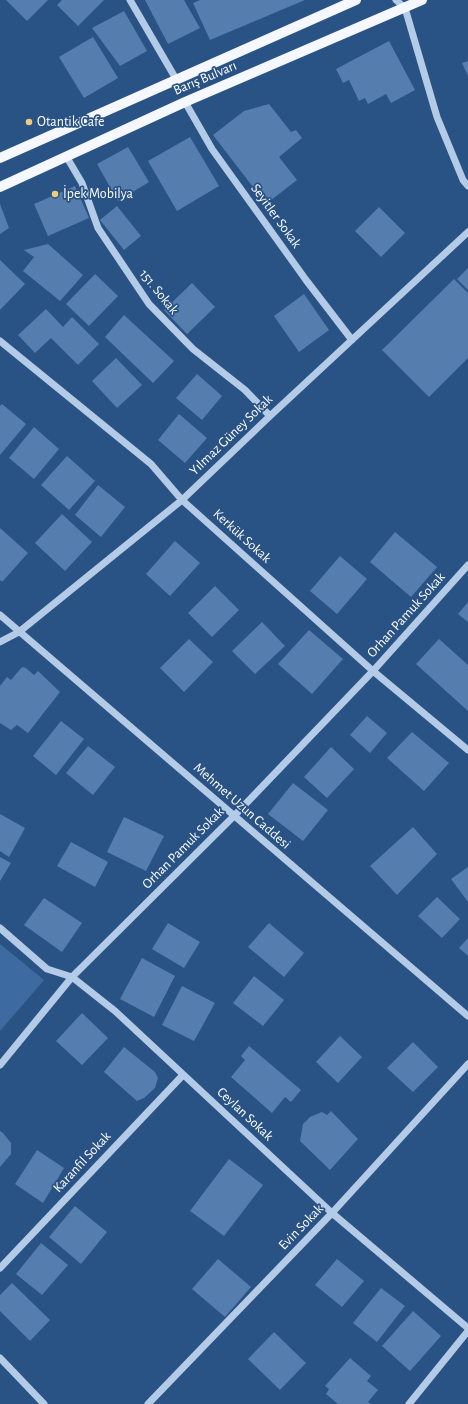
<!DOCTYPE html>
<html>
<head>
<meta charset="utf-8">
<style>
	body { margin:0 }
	canvas { display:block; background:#295285 }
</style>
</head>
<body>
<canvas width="468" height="1404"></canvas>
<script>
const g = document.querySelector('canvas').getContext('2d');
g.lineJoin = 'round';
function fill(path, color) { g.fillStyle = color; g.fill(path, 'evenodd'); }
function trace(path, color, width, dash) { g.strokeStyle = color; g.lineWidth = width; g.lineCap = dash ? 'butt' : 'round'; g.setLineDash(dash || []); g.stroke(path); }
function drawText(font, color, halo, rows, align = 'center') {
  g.font = font + ' "Alegreya Sans",sans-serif'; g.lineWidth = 3.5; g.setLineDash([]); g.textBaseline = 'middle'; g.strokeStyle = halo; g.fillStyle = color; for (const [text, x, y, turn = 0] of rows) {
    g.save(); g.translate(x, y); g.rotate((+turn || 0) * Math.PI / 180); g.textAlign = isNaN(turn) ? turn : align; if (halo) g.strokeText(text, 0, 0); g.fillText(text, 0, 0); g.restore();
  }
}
const green = new Path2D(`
	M0 944 44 980 0 1031Z`);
const building = new Path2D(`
	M6 0H48L27 21Z
	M62 0H104L78 26 57 5Z
	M145 0H184L200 28 168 44Z
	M200 0H305L210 40 193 3Z
	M124 11 147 51 120 66 92 28Z
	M93 37 118 78 84 98 59 57Z
	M389 41 415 90 391 103 386 94 368 104 365 98 359 101 349 80 343 83 336 69Z
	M468 61V76L462 63Z
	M269 104 291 132 296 130 302 138 279 157 297 180 266 204 213 135 244 111Z
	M190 137 219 186 177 211 148 161Z
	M128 147 149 182 118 201 97 164Z
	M75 186 89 218 48 236 34 204Z
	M0 204 9 228 0 234Z
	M117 206 141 236 124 250 100 220Z
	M379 207 405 233 381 257 355 231Z
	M48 244 83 275 60 301 23 271 34 257 24 250Z
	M0 260 25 284 0 310Z
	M468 268V290L457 279Z
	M95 274 118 296 89 326 66 304Z
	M454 279 468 293V358L429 397 382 350Z
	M192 283 215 307 187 334 164 310Z
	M304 294 329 330 299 352 274 316Z
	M46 309 63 327 72 317 99 344 78 365 51 338 35 353 18 335Z
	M124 315 174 361 153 383 105 337Z
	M116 358 142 385 117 408 92 381Z
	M197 374 222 396 202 420 176 398Z
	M2 404 26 424 0 455V406Z
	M179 414 207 438 185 463 158 440Z
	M34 427 59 449 34 479 9 458Z
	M67 456 95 481 69 510 41 485Z
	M98 485 125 507 101 537 75 515Z
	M62 514 92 542 65 571 35 543Z
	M0 528 28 553 2 582 0 580Z
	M395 532 437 567 411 597 370 562Z
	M175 541 200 563 170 596 146 574Z
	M340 556 367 579 337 614 310 591Z
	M215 586 239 610 212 637 188 613Z
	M468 602V622L458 614Z
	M262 622 285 646 255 674 232 651Z
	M309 630 343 659 312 694 278 664Z
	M189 639 213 662 184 692 160 668Z
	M439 639 468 665V711L416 664Z
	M22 667 26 668 34 675 38 671 60 692 28 733 17 725 11 730 0 723V686L7 677 11 680Z
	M367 716 387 733 370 753 350 735Z
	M61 721 84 739 56 775 33 756Z
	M412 732 449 763 424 791 387 758Z
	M88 746 115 767 93 795 66 773Z
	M331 747 354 769 327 798 304 777Z
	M293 783 328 810 303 841 268 814Z
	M0 814 25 828 9 857 0 851Z
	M124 817 164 836 146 871 107 852Z
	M413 827 437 854 397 895 370 866Z
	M71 842 108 862 95 887 57 866Z
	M0 857 11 863 0 881Z
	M468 867V902L451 879Z
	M437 897 460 919 442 938 418 916Z
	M44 898 82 923 62 952 24 925Z
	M168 923 200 942 184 968 152 949Z
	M269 923 304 953 284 977 248 947Z
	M468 938V956L459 948Z
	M142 958 175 976 154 1017 120 999Z
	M254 976 284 1000 263 1026 233 1003Z
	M182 986 215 1003 194 1041 162 1025Z
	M82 1013 108 1038 82 1065 56 1041Z
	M340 1036 362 1057 338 1083 316 1062Z
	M413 1042 438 1067 413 1092 387 1068Z
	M249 1046 301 1090 291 1102 285 1097 272 1113 231 1077 245 1060 241 1056Z
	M124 1047 155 1072 158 1078 155 1088 144 1098 137 1101 104 1072Z
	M331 1111 358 1139 330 1170 300 1141 303 1124 310 1117 322 1112 327 1115Z
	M0 1131 3 1133 11 1143V1154L0 1167Z
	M37 1150 64 1168 43 1203 15 1184Z
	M229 1159 263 1185 224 1236 190 1211Z
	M75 1206 107 1232 81 1264 49 1237Z
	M41 1243 68 1265 42 1295 16 1274Z
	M218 1259 251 1287 225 1317 192 1289Z
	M337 1259 364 1281 342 1307 315 1285Z
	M12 1283 50 1320 30 1341 0 1311V1295Z
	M381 1288 405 1306 377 1342 353 1323Z
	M413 1311 441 1336 410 1371 382 1346Z
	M274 1332 306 1363 280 1390 248 1359Z
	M350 1358 371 1376 367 1381 378 1390 368 1402 371 1404H338L326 1394 329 1389 325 1386Z`);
const minor = new Path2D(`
	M130 0 176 79
	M396 0 405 8 437 117 463 180 468 186
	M185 102 212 149 306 280 352 340
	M66 156 82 183 98 228 149 304 193 349 245 390 270 416
	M0 341 151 464 182 500 373 671 468 750
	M0 615 468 1016
	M0 642 19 632 182 500 270 416 468 232
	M0 928 47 969 72 977 115 1011 332 1213 468 1328
	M0 1065 72 977 234 816 373 671 468 565
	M0 1268 183 1075
	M0 1358 44 1404
	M148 1404 332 1213 468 1064
	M409 1404 468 1331`);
const major = new Path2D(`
	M0 158 356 0
	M0 187 185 102 422 0`);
const markers = [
	[29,122,4,"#eecc7a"],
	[55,194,4,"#eecc7a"]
];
const streetNames = [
	["Barış Bulvarı",205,78,-23],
	["Seyitler Sokak",276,216,54],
	["151. Sokak",159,292,51],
	["Yılmaz Güney Sokak",231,435,-44],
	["Kerkük Sokak",242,536,42],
	["Orhan Pamuk Sokak",406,615,-48],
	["Mehmet Uzun Caddesi",242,806,41],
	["Orhan Pamuk Sokak",183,848,-45],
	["Ceylan Sokak",245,1114,43],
	["Karanfil Sokak",82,1162,-47],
	["Evin Sokak",301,1227,-46]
];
const poiNames = [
	["Otantik Cafe",37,122],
	["İpek Mobilya",63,194]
];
fill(green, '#3d6ba1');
fill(building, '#557dae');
trace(minor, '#b3cbe7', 7);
trace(major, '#f5f8fe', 10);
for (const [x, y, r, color] of markers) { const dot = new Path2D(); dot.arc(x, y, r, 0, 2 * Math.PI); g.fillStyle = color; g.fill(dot); trace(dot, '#295285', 1.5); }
drawText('14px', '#fff', '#295285', streetNames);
drawText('14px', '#fff', '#295285', poiNames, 'left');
</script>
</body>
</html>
